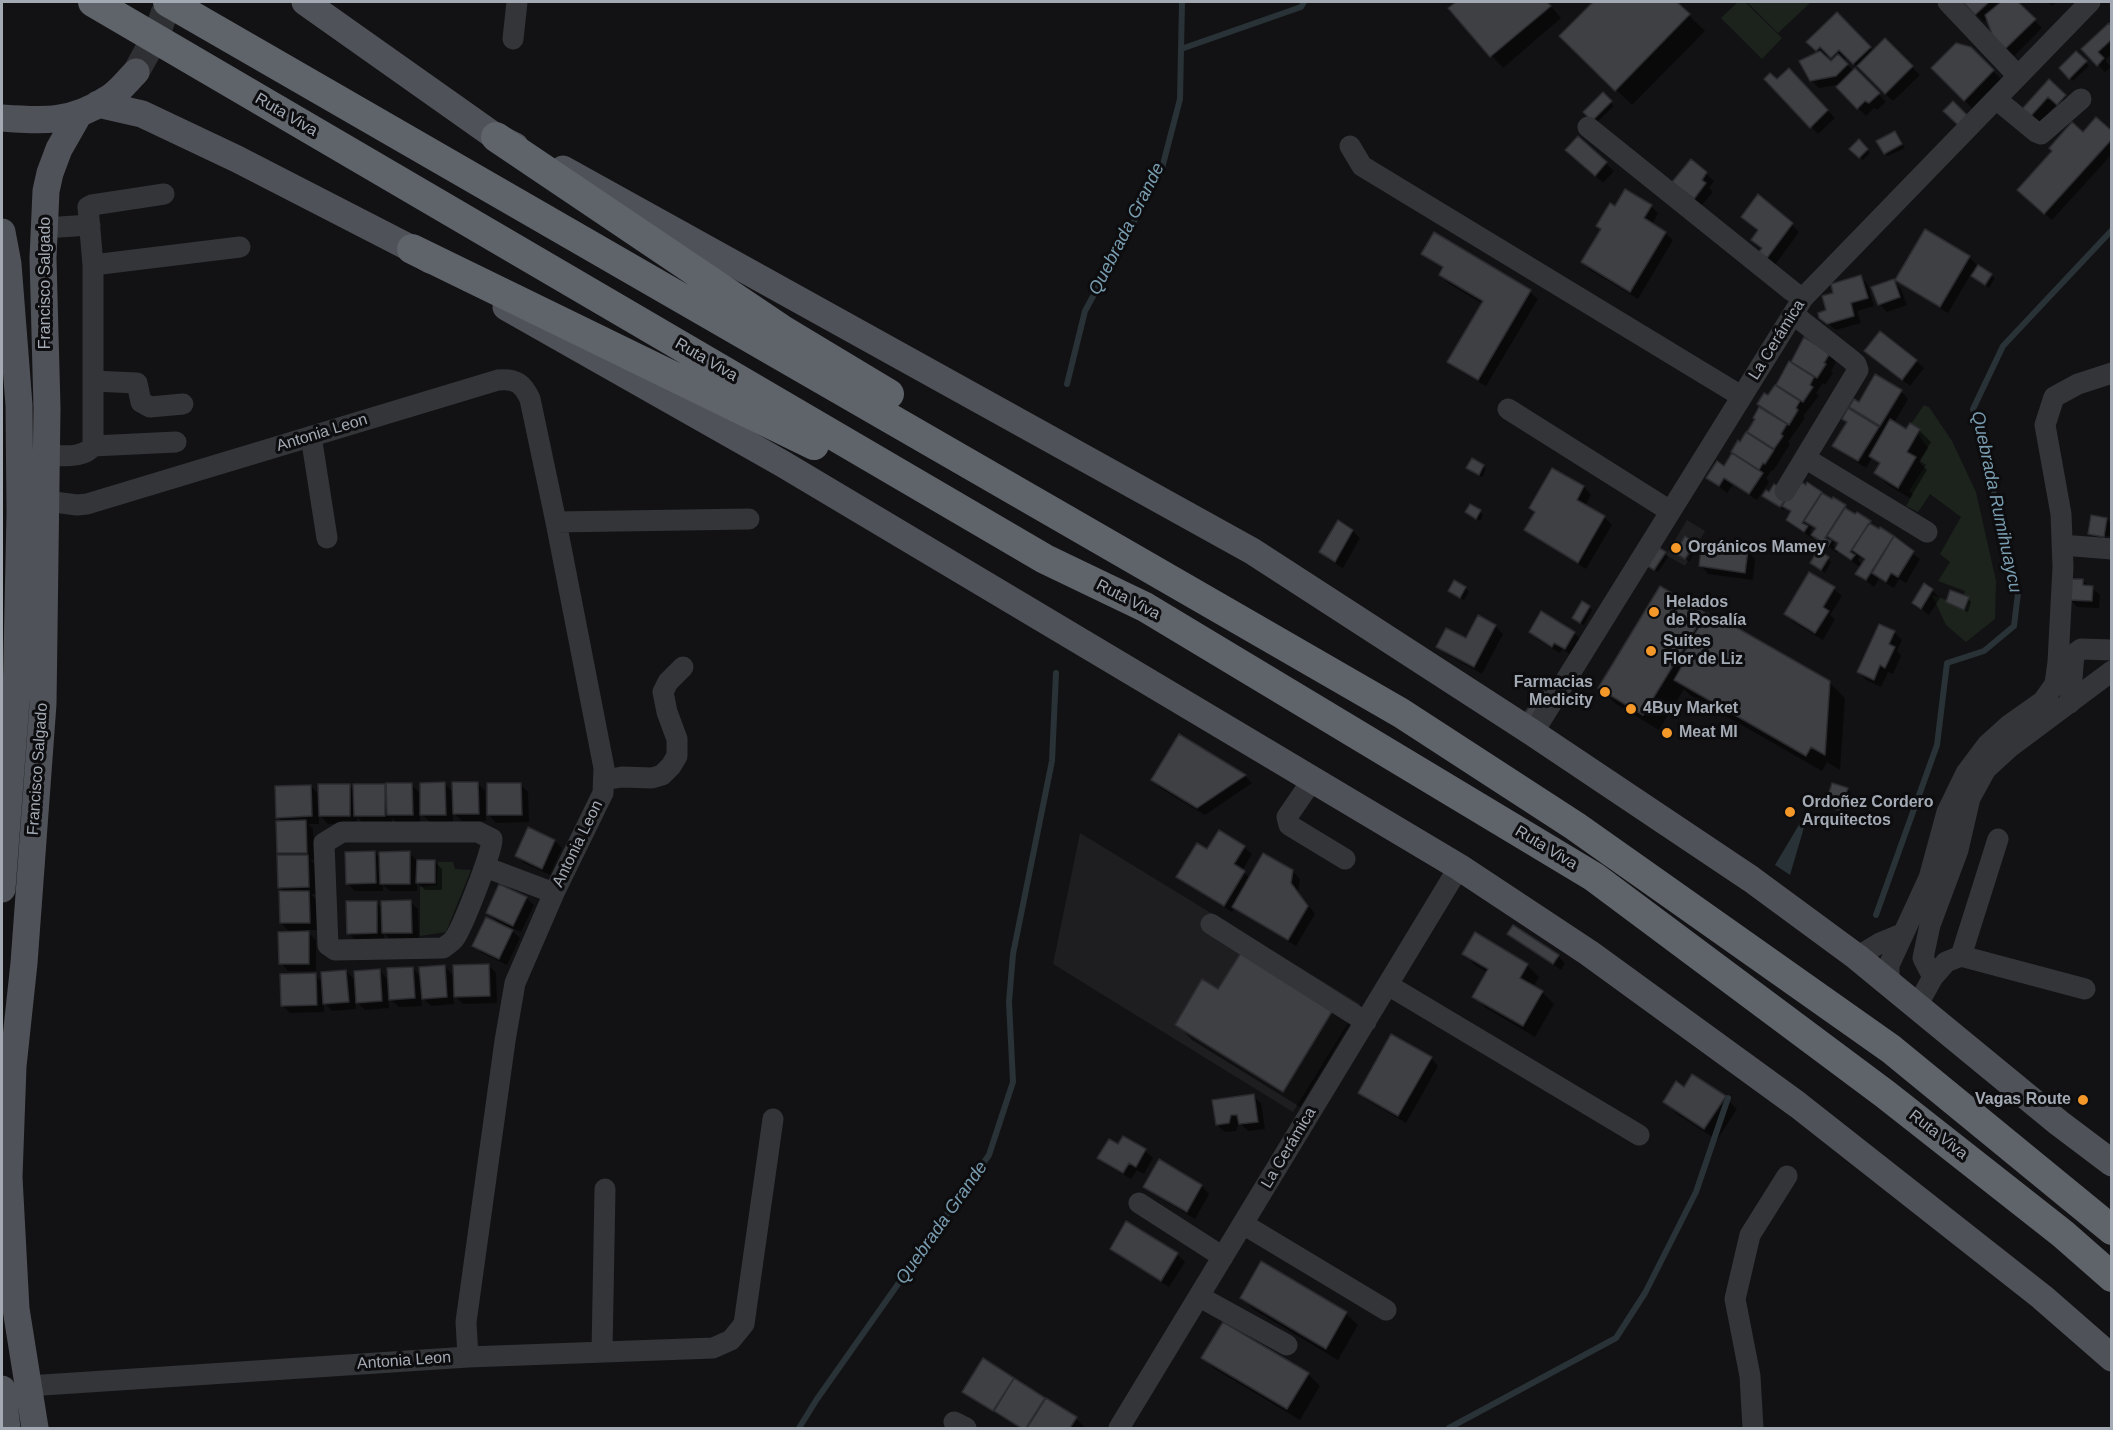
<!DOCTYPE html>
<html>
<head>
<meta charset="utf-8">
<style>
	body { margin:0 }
	#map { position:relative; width:2113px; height:1430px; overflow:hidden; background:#121214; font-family:Arial,sans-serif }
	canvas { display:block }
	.frame { position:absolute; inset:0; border:3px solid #a3aab4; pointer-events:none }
</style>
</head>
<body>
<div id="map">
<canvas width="2113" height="1430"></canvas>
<div class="frame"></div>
</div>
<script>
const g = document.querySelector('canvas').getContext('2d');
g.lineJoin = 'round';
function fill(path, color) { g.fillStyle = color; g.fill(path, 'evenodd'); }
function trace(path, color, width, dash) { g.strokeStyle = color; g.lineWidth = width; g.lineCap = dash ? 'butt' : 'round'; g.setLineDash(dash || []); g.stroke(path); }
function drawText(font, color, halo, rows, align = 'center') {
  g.font = font + ' Arial,sans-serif'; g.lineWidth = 6; g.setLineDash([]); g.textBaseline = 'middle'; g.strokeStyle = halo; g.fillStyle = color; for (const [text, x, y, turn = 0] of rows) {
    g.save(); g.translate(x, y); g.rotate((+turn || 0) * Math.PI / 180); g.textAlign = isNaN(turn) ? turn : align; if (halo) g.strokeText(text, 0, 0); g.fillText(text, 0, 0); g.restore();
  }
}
const built = new Path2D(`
	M1687 520 1705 531 1685 566 1666 555Z
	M1080 833 1360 1004 1293 1112 1053 964Z`);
const green = new Path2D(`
	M1738 2H1745L1782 38 1762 59 1721 18Z
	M1747 2H1811L1778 33Z
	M1924 405 1929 407 1952 441 1976 492 1996 581 1995 619 1966 642 1946 625 1932 595 1961 605 1965 591 1938 581 1950 562 1940 554 1961 517 1930 494 1918 512 1906 506 1913 494 1909 491 1926 465 1920 461 1928 448 1911 424Z
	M438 862H453L455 869 471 870 446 932 420 936V887L437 885Z`);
const water = new Path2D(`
	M1800 823 1805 824 1790 875 1775 865Z`);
const shadow = new Path2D(`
	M1458 2H1547L1561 18 1503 68 1450 9Z
	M1595 2H1675L1705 31 1632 105 1561 36Z
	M1964 2H2016L2042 28 2014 56 1994 36 1988 18 1984 22Z
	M2048 2H2057L2052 6Z
	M1837 14 1873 51 1885 40 1920 75 1893 101 1847 57 1843 61 1854 71 1855 70 1886 102 1877 110 1874 108 1866 116 1838 87 1841 84 1819 88 1811 80 1819 53 1809 42ZM1829 53 1835 59 1831 64 1825 57Z
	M2112 28V54L2105 60 2111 67 2105 72 2084 49Z
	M1970 48 2001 79 1972 108 1933 68Z
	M2076 53 2089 66 2073 81 2061 68Z
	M1789 70 1835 118 1818 134 1766 79 1777 81Z
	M2049 81 2073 104 2065 111 2057 104 2039 123 2024 109Z
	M1603 95 1614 106 1596 123 1585 112Z
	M1895 132 1905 148 1888 156 1885 153Z
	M2112 133V154L2052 220 2027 197 2083 134Z
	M1578 138 1614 171 1603 183 1575 158Z
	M1859 142 1870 153 1863 160 1852 149Z
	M1691 161 1714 181 1709 188 1713 192 1702 205 1682 189Z
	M1759 196 1774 207 1799 232 1775 265 1768 260 1763 249 1753 240 1759 231 1743 217Z
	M1651 206 1658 213 1652 225 1665 233 1673 240 1638 299 1590 270 1583 262 1615 208Z
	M1926 231 1969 257 1977 265 1995 278 1989 288 1971 274 1948 313 1905 287 1897 279Z
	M1435 234 1530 292 1538 299 1486 386 1457 369 1449 361 1483 304 1448 283 1440 275 1444 269 1431 261 1423 254Z
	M1861 277 1868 285 1874 306 1857 311 1861 323 1836 330 1820 317 1828 311 1835 294Z
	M1893 281 1901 289 1907 305 1887 312 1879 304Z
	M1805 339 1829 354 1836 362 1831 371 1833 373 1825 385 1823 383 1816 393 1819 396 1803 416 1805 418 1788 442 1790 444 1773 471 1772 470 1766 478 1769 482 1757 500 1733 485 1727 493 1708 478 1724 468 1738 442 1741 444 1757 420 1754 418 1761 406 1791 365Z
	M1866 351 1916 361 1924 368 1910 386Z
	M1901 391 1908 399 1894 423 1907 431 1919 430 1931 442 1919 462 1927 470 1910 498 1888 485 1876 473 1880 465 1872 458 1866 468 1842 453 1834 445 1848 423 1844 419 1859 415 1851 407Z
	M1483 466 1486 469 1482 477 1472 471Z
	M1553 470 1584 487 1591 495 1585 506 1604 517 1612 525 1586 569 1534 537 1526 530 1536 513 1531 508Z
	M1808 485 1832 501 1834 499 1853 514 1870 522 1878 530 1881 529 1920 559 1906 583 1899 579 1894 588 1879 579 1874 587 1857 573 1861 568 1838 551 1837 553 1814 536 1812 538 1795 527 1788 519 1792 513 1786 507 1784 510 1764 496 1806 487ZM1812 527 1816 530 1813 534 1810 531ZM1835 542 1839 545 1837 549 1833 545ZM1860 557 1866 561 1863 565 1858 560Z
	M1480 512 1483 515 1480 521 1470 515Z
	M2107 519 2112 524V537L2108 535V536L2091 533V536L2089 534Z
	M1338 522 1353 531 1360 538 1343 568 1329 560 1321 552Z
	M1685 538 1698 547 1689 562 1677 553Z
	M1741 544 1755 559 1753 580 1708 574 1701 566 1720 553Z
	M1665 554 1668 557 1658 572 1652 568Z
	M1828 559 1831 562 1825 573 1812 563Z
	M2083 581 2100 595 2099 608 2077 607 2070 599Z
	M1465 588 1469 591 1464 600 1453 594Z
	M1834 589 1842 596 1830 615 1835 619 1823 640 1793 622 1786 614Z
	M1932 590 1940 598 1929 615 1914 603Z
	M1968 598 1971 602 1968 612 1951 605 1947 602Z
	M1589 607 1592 610 1584 625 1577 621Z
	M1704 614 1829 682 1845 698 1840 770 1827 762 1822 771 1691 696 1684 689 1659 730 1616 704 1600 688Z
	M1495 626 1503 634 1482 674 1446 654 1438 646 1466 640Z
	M1531 632 1574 633 1582 640 1573 656 1562 649 1560 653 1538 640Z
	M1894 632 1902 640 1897 651 1901 656 1893 674 1888 672 1881 687 1866 680 1859 672Z
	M1179 736 1245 776 1252 783 1205 815 1160 788 1153 780Z
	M477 783 485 791 486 821H462L453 812V822H430L420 812V822H396L392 818V823H363L357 817V823L328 824 319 814V824H308L313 829 314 860H310L315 864 316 894H311L317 900V930H305L316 940V971H288L281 963 291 933 281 923 285 892 280 887 282 857 278 853 283 822 278 817 311 786 320 796 349 786 355 791 384 785 388 789 411 784 421 794 445 784 454 793Z
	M520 784 528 792 529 822 496 823 489 815Z
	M1847 789 1851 793 1844 813 1830 809 1827 805Z
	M555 841 562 848 550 875 524 863 516 856Z
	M1244 847 1252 854 1242 871 1250 878 1292 871 1300 879 1298 892 1315 914 1296 946 1242 914 1235 907 1232 912 1186 884 1178 877 1208 851Z
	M375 853 381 859 409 853 417 861 435 862 442 869V890H425L417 882V891H390L383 885V891H355L347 883Z
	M526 898 534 905 521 932 508 927 520 938 507 965 482 953 474 945 500 924 488 913Z
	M376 902 382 909 410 902 418 909 419 940H391L384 933V940L356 941 348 933Z
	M1509 934 1558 956 1565 963 1561 970 1517 941Z
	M1244 950 1351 1022 1300 1107 1192 1040 1177 1024 1219 991Z
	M1464 954 1527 965 1539 977 1533 987 1542 992 1554 1004 1535 1037 1486 1008 1474 996 1488 973 1475 965Z
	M488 965 496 973 497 1003 463 1004 453 994 454 1004 431 1006 421 996 422 1006 399 1007 388 997 389 1008 365 1010 355 1000 356 1009 332 1011 324 1002V1012L290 1013 283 1006 315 975 323 983 346 971 356 981 379 970 389 981 412 968 421 977 444 966 455 977Z
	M1431 1058 1438 1066 1406 1123 1367 1100 1360 1093Z
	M1685 1089 1725 1097 1737 1109 1717 1140 1677 1114 1665 1102Z
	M1253 1096 1261 1103 1265 1129 1248 1131 1239 1122 1236 1131 1225 1132 1217 1125Z
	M1119 1146 1145 1151 1153 1158 1144 1174 1137 1170 1131 1179 1107 1165 1099 1158Z
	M1160 1161 1202 1186 1209 1194 1195 1219 1153 1194 1145 1187Z
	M1127 1223 1177 1254 1185 1262 1169 1287 1119 1256 1111 1248Z
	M1261 1263 1346 1314 1358 1325 1338 1360 1253 1309 1242 1298Z
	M1203 1358 1308 1374 1320 1386 1300 1420 1215 1369Z
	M983 1361 1076 1419 1084 1426 1082 1428H1019L972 1399 964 1391Z`);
const stream = new Path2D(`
	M1181 49 1301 7 1304 2
	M1067 384 1085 311 1161 172 1180 99 1182 2
	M1876 915 1937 745 1947 663 1984 651 2014 626 2018 593 1973 409 2003 346 2112 230
	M799 1428 817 1399 989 1155 1013 1082 1009 1002 1013 954 1052 761 1056 673
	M1449 1428 1616 1338 1645 1293 1696 1192 1728 1098`);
const building = new Path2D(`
	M1456 2H1547L1551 6 1490 57 1448 8Z
	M1593 2H1677L1690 14 1615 91 1559 36Z
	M1963 2H1989L1975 15Z
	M2001 2H2018L2036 19 2005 49 1993 37 1985 15Z
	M1837 12 1871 47 1853 64 1839 50 1831 58 1820 47 1816 51 1806 42Z
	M2109 23 2112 26V39L2098 52 2104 58 2097 66 2081 49Z
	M1885 38 1913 66 1885 94 1857 66Z
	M1956 43 1971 47 1994 70 1964 101 1931 68Z
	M1820 51 1831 61 1838 54 1848 64 1836 76 1810 81 1799 61Z
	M2076 51 2087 61 2069 79 2059 68Z
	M1789 68 1828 110 1810 128 1764 79 1770 73 1777 79Z
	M1855 68 1880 93 1869 103 1865 101 1857 109 1836 87Z
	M2049 79 2066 95 2057 105 2048 97 2030 117 2022 109Z
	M1603 92 1612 101 1592 121 1583 112Z
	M1953 101 1968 116 1959 126 1943 111Z
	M2096 117 2112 131V139L2044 214 2017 190 2052 151 2049 148 2072 122 2083 132Z
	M1895 131 1902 144 1884 154 1876 141Z
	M1578 136 1607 162 1595 176 1565 150Z
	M1859 139 1868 149 1859 158 1849 149Z
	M1691 159 1707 172 1702 180 1706 183 1694 199 1672 182Z
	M1625 189 1652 205 1644 218 1666 232 1630 292 1581 262 1601 229 1596 226 1610 203 1615 206Z
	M1758 194 1793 223 1767 258 1759 252 1762 248 1751 240 1758 230 1741 217Z
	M1925 229 1970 256 1940 307 1895 280Z
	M1434 232 1531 290 1478 380 1447 362 1483 301 1439 275 1443 267 1421 254Z
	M1978 265 1992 274 1985 285 1971 276Z
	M1861 275 1868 298 1851 303 1854 316 1827 324 1819 318 1818 313 1826 310 1822 296 1833 293 1831 284Z
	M1894 279 1900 297 1878 305 1871 287Z
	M1880 331 1917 360 1902 380 1864 351Z
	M1804 337 1830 353 1824 363 1826 364 1817 378 1791 362Z
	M1789 361 1814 377 1810 385 1813 387 1803 402 1776 385Z
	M1875 374 1902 390 1880 426 1849 407 1854 399 1859 402Z
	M1775 385 1800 401 1796 408 1798 410 1789 425 1757 404 1764 393 1768 395Z
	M1759 407 1787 424 1781 434 1783 436 1774 449 1747 432 1755 419 1753 418Z
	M1848 408 1879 427 1858 461 1832 446 1847 422 1842 419Z
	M1890 419 1906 429 1910 423 1920 429 1907 452 1916 457 1898 488 1874 473 1880 463 1869 456Z
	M1746 432 1774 450 1765 464 1763 463 1759 470 1731 452 1738 440 1740 442Z
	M1732 453 1763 473 1749 494 1724 478 1719 486 1706 478 1717 461 1724 466Z
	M1472 458 1484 465 1479 475 1466 468Z
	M1552 468 1584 486 1577 500 1605 516 1578 563 1524 530 1535 512 1529 508Z
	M1798 480 1806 485 1807 482 1822 492 1802 523 1808 526 1804 532 1786 520 1791 511 1782 506Z
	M1774 484 1789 494 1780 507 1762 496 1766 490 1769 492Z
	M1822 493 1832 499 1833 497 1846 505 1825 538 1831 541 1828 546 1811 535 1816 528 1804 521Z
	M1470 504 1481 510 1476 519 1465 512Z
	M1845 508 1855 514 1857 512 1871 521 1850 552 1855 555 1851 560 1835 549 1838 543 1827 536Z
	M2091 515 2107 518 2104 537 2088 534Z
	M1338 520 1353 530 1335 562 1319 552Z
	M1869 523 1879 529 1880 527 1894 536 1866 580 1855 574 1865 559 1852 550Z
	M1685 536 1695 543 1685 559 1675 553Z
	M1894 536 1914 551 1898 577 1891 573 1886 582 1872 573Z
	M1720 540 1742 542 1741 549 1748 550 1745 573 1699 566 1701 549 1718 551Z
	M1658 547 1666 552 1654 570 1646 565Z
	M1818 550 1829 557 1821 570 1810 563Z
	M1809 572 1835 587 1823 607 1829 611 1815 633 1784 614Z
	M2069 579H2083V585L2093 586 2092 601 2068 600Z
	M1454 580 1466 587 1460 598 1448 591Z
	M1924 583 1933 589 1921 609 1912 603Z
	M1660 586 1705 613 1643 715 1598 688Z
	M1950 590 1969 597 1964 610 1946 602Z
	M1582 601 1590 606 1580 623 1572 618Z
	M1541 611 1575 632 1565 649 1554 643 1552 647 1529 632Z
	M1707 613 1720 621V618L1830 681 1825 755 1811 747 1806 756 1674 680 1687 657 1683 655Z
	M1478 615 1496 625 1474 667 1436 647 1446 628 1466 638Z
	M1879 624 1895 631 1889 644 1895 647 1885 668 1880 665 1874 680 1857 672Z
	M1541 689 1554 697 1537 723 1524 714Z
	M1179 734 1246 775 1197 808 1151 780Z
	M445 782 446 815H420V783Z
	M452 782H478L479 814H453Z
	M386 783H412L413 815H387Z
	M487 783H521L522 815H487Z
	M1832 783 1848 788 1840 811 1825 806Z
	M318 784H350V816H319Z
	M353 784H385V816H354Z
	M311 785 312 816 276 818 275 786Z
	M306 820 307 853H277L276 821Z
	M528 827 555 840 542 869 515 856Z
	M1219 830 1245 846 1234 864 1245 871 1224 906 1176 877 1197 843 1207 849Z
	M375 851 376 883 346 884 345 852Z
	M410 851V884H380L379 852Z
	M1263 853 1293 870 1291 883 1308 906 1288 940 1232 907Z
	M277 855H308L309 887 278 888Z
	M417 860H435V883H416Z
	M499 884 527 897 513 926 486 913Z
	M279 891H309L310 923H280Z
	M411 900 412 933H382L381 901Z
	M346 901H377V933L347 934Z
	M486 917 513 930 499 959 472 946Z
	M1513 925 1559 955 1553 964 1507 934Z
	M309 931V964H279L278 932Z
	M1475 932 1528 964 1520 978 1543 991 1523 1026 1472 997 1488 969 1462 954Z
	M1244 948 1336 1005 1283 1092 1175 1025 1202 979 1218 989Z
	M489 964 490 996 454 997 453 965Z
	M445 965 447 997 422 999 419 967Z
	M413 967 415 998 389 1000 387 968Z
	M380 969 382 1001 356 1003 354 971Z
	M346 970 349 1002 323 1004 321 972Z
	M316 973 317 1005 281 1006 280 974Z
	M1391 1034 1432 1057 1398 1116 1358 1093Z
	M1692 1074 1726 1096 1704 1129 1663 1102 1676 1081 1684 1087Z
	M1254 1094 1258 1122 1239 1124 1237 1115H1231L1229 1123 1216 1125 1212 1100Z
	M1123 1136 1146 1149 1136 1167 1129 1163 1123 1173 1097 1158 1109 1139 1118 1144Z
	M1159 1159 1202 1185 1187 1212 1143 1187Z
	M1126 1221 1178 1253 1161 1281 1110 1249Z
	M1261 1261 1347 1312 1326 1349 1240 1298Z
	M1223 1322 1309 1373 1287 1409 1201 1358Z
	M983 1358 1014 1378 993 1411 962 1392Z
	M1014 1378 1045 1398 1026 1428H1021L994 1411Z
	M1046 1398 1077 1417 1070 1428H1027Z`);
const majorTunnel = new Path2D(`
	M136 72 157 34 168 2`);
const minor = new Path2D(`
	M1948 2 2018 76
	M513 39 517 2
	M1996 99 2036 132 2041 134 2081 99
	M1588 127 1792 291 1803 298
	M1350 146 1362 166 1741 396
	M45 228 90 225
	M93 265 240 247
	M93 381 137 383 141 402 150 407 183 404
	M1508 409 1670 511
	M311 436 327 538
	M93 446 176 442
	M47 456C62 455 83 459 93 446V265L88 207 92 205 164 194
	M1805 458 1927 532
	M1785 491 1858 370 1856 364 1849 358 1793 314
	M46 501 77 505 87 504 498 380C516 378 523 384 530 399L556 522 604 768 603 793 554 893 515 983 505 1041 466 1322 468 1357
	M556 522 749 519
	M2062 545 2112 549
	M2070 703 2074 654 2081 649 2112 650
	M1533 733 1803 298 2090 2
	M1313 779 1287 817 1289 825 1345 859
	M604 780 622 777 652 778 662 775 671 766 677 756V739L667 712 663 692 668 682 683 667
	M342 832H478L492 839C493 850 462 929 454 939 452 942 447 945 443 948L335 950 328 945 324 843Z
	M485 867 554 893
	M1211 924 1366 1022
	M1961 956 1998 839
	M1857 957 1880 943 1902 934
	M1933 977 1923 958 1930 925 1958 850 1970 798 1986 769 2010 747 2112 671
	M1889 983V965L1929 878 1947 812 1966 773 1987 745 2009 725 2043 701 2055 684 2058 662 2063 567 2061 514 2045 425 2054 397 2078 384 2112 373
	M1388 985 1639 1135
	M1917 1006 1933 977 1946 962 1961 956 2085 989
	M1139 1203 1223 1257
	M1243 1224 1386 1310
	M1200 1297 1287 1345
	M602 1352 605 1189
	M28 1386 468 1357 713 1348 731 1340 744 1324 773 1119
	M954 1422 966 1428
	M1119 1428 1459 867
	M1753 1428 1750 1376 1735 1299 1750 1235 1787 1176`);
const major = new Path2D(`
	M305 2 496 137 515 146
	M98 104 142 114 237 159 412 249 430 260
	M2 118C44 121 72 123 109 98 119 92 127 81 136 72
	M563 169 1252 551 1533 733 1751 879 1857 957 2059 1123 2112 1163
	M2 232 8 264 19 405 20 513 16 701 2 889
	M506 307 783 464 1459 867 1589 953 1798 1105 2042 1297 2112 1358
	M2 1389 7 1428
	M35 1428 16 1309 9 1177 13 1066 24 963 43 704 47 408 43 258 46 191 50 173 59 149 79 114`);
const highway = new Path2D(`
	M93 2 1045 559 1145 607 1594 877 1885 1094 2063 1234 2112 1277
	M168 2 1401 713 1575 826 1891 1049 2112 1230
	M496 137 781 329 889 394
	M412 249 814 445`);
const markers = [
	[1676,548,6,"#f4982a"],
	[1654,612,6,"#f4982a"],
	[1651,651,6,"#f4982a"],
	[1605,692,6,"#f4982a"],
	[1631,709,6,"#f4982a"],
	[1667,733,6,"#f4982a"],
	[1790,812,6,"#f4982a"],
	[2083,1100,6,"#f4982a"]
];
const streetNames = [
	["Ruta Viva",286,115,30],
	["Francisco Salgado",46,283,-90],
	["La Cerámica",1777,340,-58],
	["Ruta Viva",706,360,30],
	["Antonia Leon",322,433,-17],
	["Ruta Viva",1128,600,27],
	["Francisco Salgado",38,769,-86],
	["Antonia Leon",578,844,-64],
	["Ruta Viva",1546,848,31],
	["Ruta Viva",1938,1135,38],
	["La Cerámica",1289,1148,-59],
	["Antonia Leon",404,1361,-4]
];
const poiNames = [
	["Orgánicos Mamey",1688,548],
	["Helados",1666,603],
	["de Rosalía",1666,621],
	["Suites",1663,642],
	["Flor de Liz",1663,660],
	["Farmacias",1593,683,"right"],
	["Medicity",1593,701,"right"],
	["4Buy Market",1643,709],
	["Meat MI",1679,733],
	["Ordoñez Cordero",1802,803],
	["Arquitectos",1802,821],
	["Vagas Route",2071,1100,"right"]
];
const waterNames = [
	["Quebrada Grande",1127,229,-63],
	["Quebrada Rumihuaycu",1996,502,78],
	["Quebrada Grande",942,1223,-55]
];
fill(built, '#1e1e21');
fill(green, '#1c231c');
fill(water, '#283237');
fill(shadow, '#0007');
trace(stream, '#283237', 6);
fill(building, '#3e4044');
trace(building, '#2c2c30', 1.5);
trace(majorTunnel, '#2f3034', 27, [27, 14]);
trace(minor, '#333539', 21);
trace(major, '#4f5258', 27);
trace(highway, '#5f636a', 30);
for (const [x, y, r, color] of markers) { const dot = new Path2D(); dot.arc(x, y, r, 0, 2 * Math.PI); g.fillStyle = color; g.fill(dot); trace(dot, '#0d0d0f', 2); }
drawText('16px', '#a3aab4', '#0d0d0f', streetNames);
drawText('bold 16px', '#a3aab4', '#0d0d0f', poiNames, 'left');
drawText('italic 18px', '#799db0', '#0d0d0f', waterNames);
</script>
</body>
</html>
